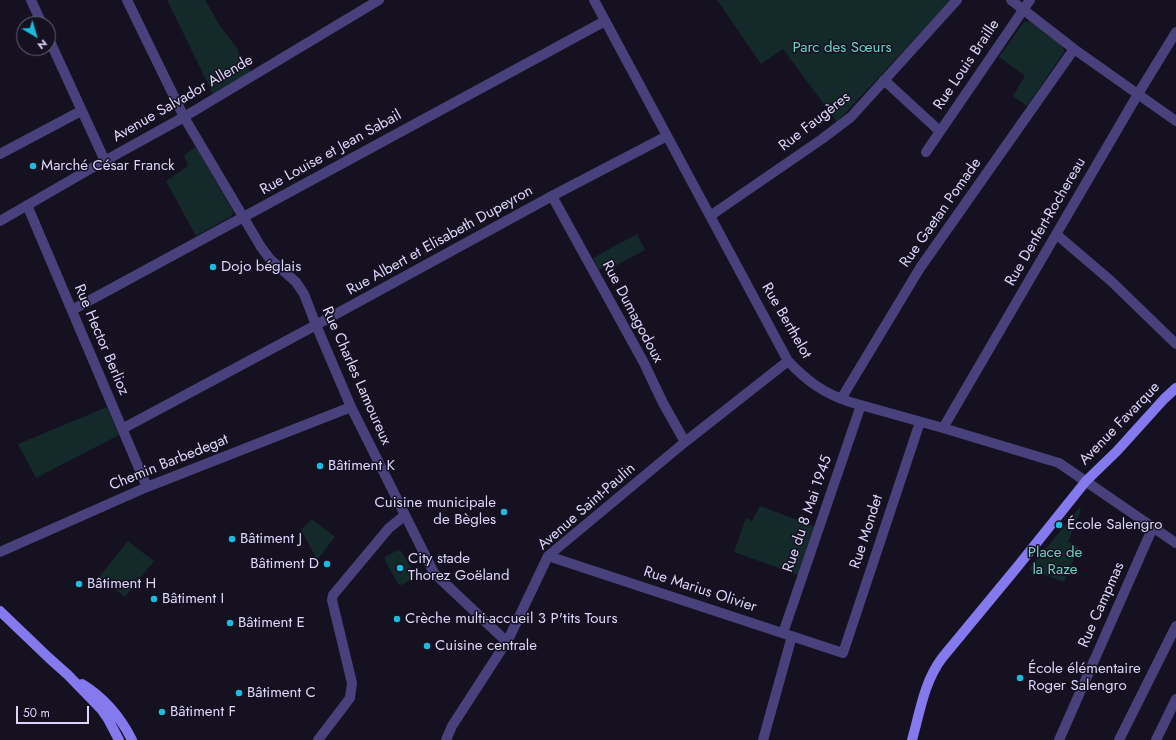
<!DOCTYPE html>
<html>
<head>
<meta charset="utf-8">
<style>
	body { margin:0 }
	#map { position:relative; width:1176px; height:740px; overflow:hidden; background:#151121; font-family:Jost,sans-serif }
	canvas { display:block }
	.north { position:absolute; left:16px; top:16px; width:40px; height:40px; box-sizing:border-box; background:#151121; border:1px solid #656078; border-radius:50%; rotate:142deg; font-size:11px; font-weight:700; line-height:16px; text-align:center; color:#ddd6fa }
	.north::after { content:''; display:block; margin:auto; width:14px; height:18px; background:#1cbce0; clip-path:polygon(50% 0,100% 100%,50% 72%,0 100%) }
	.scale { position:absolute; left:16px; top:706px; width:73px; height:18px; box-sizing:border-box; border:2px solid #ddd6fa; border-top:0; padding-left:5px; font-size:12px; line-height:14px; white-space:nowrap; color:#ddd6fa; -webkit-text-stroke:3px #151121; paint-order:stroke }
</style>
</head>
<body>
<div id="map">
<canvas width="1176" height="740"></canvas>
<div class="north">N</div>
<div class="scale">50 m</div>
</div>
<script>
const g = document.querySelector('canvas').getContext('2d');
g.lineJoin = 'round';
function fill(path, color) { g.fillStyle = color; g.fill(path, 'evenodd'); }
function trace(path, color, width, dash) { g.strokeStyle = color; g.lineWidth = width; g.lineCap = dash ? 'butt' : 'round'; g.setLineDash(dash || []); g.stroke(path); }
function drawText(font, color, halo, rows, align = 'center') {
  g.font = font + ' Jost,sans-serif'; g.lineWidth = 3; g.setLineDash([]); g.textBaseline = 'middle'; g.strokeStyle = halo; g.fillStyle = color; for (const [text, x, y, turn = 0] of rows) {
    g.save(); g.translate(x, y); g.rotate((+turn || 0) * Math.PI / 180); g.textAlign = isNaN(turn) ? turn : align; if (halo) g.strokeText(text, 0, 0); g.fillText(text, 0, 0); g.restore();
  }
}
const green = new Path2D(`
	M167 0H205L220 26 237 48 240 56 251 71 213 94Z
	M717 0H951L837 122 783 49 761 64Z
	M1032 21 1063 44 1064 52 1027 106 1013 96 1025 76 999 57 1024 22Z
	M196 147 233 211 232 216 196 236 166 181 188 166 184 155Z
	M637 234 645 250 615 266 613 263 599 270 593 258Z
	M107 407 119 435 36 478 18 444Z
	M760 506 814 526 798 575 734 552 746 518 752 521Z
	M1079 508 1081 510 1068 542 1079 547 1064 582 1029 569Z
	M312 519 335 537 317 560 301 530Z
	M128 541 154 561 125 597 99 577Z
	M398 550 401 551 415 575 414 578 402 585 398 584 385 560V557Z`);
const street = new Path2D(`
	M31 0 42 24
	M127 0 184 117 261 247 270 259 296 282 304 294 316 325 351 407 434 573 507 642
	M594 0 788 361C807 381 823 393 850 402L943 428 1059 463 1176 543
	M1011 0 1074 49 1176 121
	M48 37 105 161
	M884 80 933 125 938 130 942 128
	M926 152 1030 0
	M0 154 81 111
	M552 196 644 363 663 403 685 442
	M27 205 147 487
	M710 216 822 139 851 117 957 0
	M0 221 90 169 184 117 379 0
	M1056 234 1111 281 1176 344
	M72 310 605 21
	M841 399 920 268 1074 49
	M943 428 1138 94 1176 32
	M122 429 316 325 552 196 667 136
	M0 552 147 487 351 407
	M548 556 843 653 920 422
	M783 633 861 405
	M318 740 350 698 352 683 332 600 333 595 389 528 404 516
	M446 740 452 726 509 638 548 556 685 442 788 361
	M763 740 792 636
	M1059 740 1153 527
	M1119 740 1176 626
	M1156 740 1176 699`);
const secondary = new Path2D(`
	M0 611 49 658 68 675 101 709 108 719 119 740
	M82 684C105 698 120 716 132 740
	M912 740C920 712 924 682 942 658L1018 566 1086 481 1117 451 1164 399 1176 388`);
const markers = [
	[33,166,4,"#1cbce0"],
	[213,267,4,"#1cbce0"],
	[320,466,4,"#1cbce0"],
	[504,512,4,"#1cbce0"],
	[1059,525,4,"#1cbce0"],
	[232,539,4,"#1cbce0"],
	[327,564,4,"#1cbce0"],
	[400,568,4,"#1cbce0"],
	[79,584,4,"#1cbce0"],
	[154,599,4,"#1cbce0"],
	[397,619,4,"#1cbce0"],
	[230,623,4,"#1cbce0"],
	[427,646,4,"#1cbce0"],
	[1020,678,4,"#1cbce0"],
	[239,693,4,"#1cbce0"],
	[162,712,4,"#1cbce0"]
];
const parkNames = [
	["Parc des Sœurs",842,48],
	["Place de",1055,553],
	["la Raze",1055,570]
];
const streetNames = [
	["Rue Louis Braille",967,65,-56],
	["Avenue Salvador Allende",183,99,-30],
	["Rue Faugères",815,122,-38],
	["Rue Louise et Jean Sabail",331,153,-29],
	["Rue Gaetan Pomade",941,213,-55],
	["Rue Denfert-Rochereau",1046,222,-60],
	["Rue Albert et Elisabeth Dupeyron",440,241,-29],
	["Rue Dumagodoux",632,312,62],
	["Rue Berthelot",786,321,60],
	["Rue Hector Berlioz",101,340,67],
	["Rue Charles Lamoureux",356,376,66],
	["Avenue Favarque",1120,424,-46],
	["Chemin Barbedegat",169,463,-22],
	["Avenue Saint-Paulin",587,507,-41],
	["Rue du 8 Mai 1945",808,514,-71],
	["Rue Mondet",867,532,-72],
	["Rue Marius Olivier",700,590,18],
	["Rue Campmas",1102,605,-66]
];
const poiNames = [
	["Marché César Franck",41,166],
	["Dojo béglais",221,267],
	["Bâtiment K",328,466],
	["Cuisine municipale",496,503,"right"],
	["de Bègles",496,520,"right"],
	["École Salengro",1067,525],
	["Bâtiment J",240,539],
	["City stade",408,559],
	["Thorez Goëland",408,576],
	["Bâtiment D",319,564,"right"],
	["Bâtiment H",87,584],
	["Bâtiment I",162,599],
	["Crèche multi-accueil 3 P'tits Tours",405,619],
	["Bâtiment E",238,623],
	["Cuisine centrale",435,646],
	["École élémentaire",1028,669],
	["Roger Salengro",1028,686],
	["Bâtiment C",247,693],
	["Bâtiment F",170,712]
];
fill(green, '#14292a');
trace(street, '#48417b', 10);
trace(secondary, '#8579ee', 10);
for (const [x, y, r, color] of markers) { const dot = new Path2D(); dot.arc(x, y, r, 0, 2 * Math.PI); g.fillStyle = color; g.fill(dot); trace(dot, '#151121', 1.5); }
drawText('15px', '#6bd1c0', '#151121', parkNames);
drawText('15px', '#ddd6fa', '#151121', streetNames);
drawText('15px', '#ddd6fa', '#151121', poiNames, 'left');
</script>
</body>
</html>
